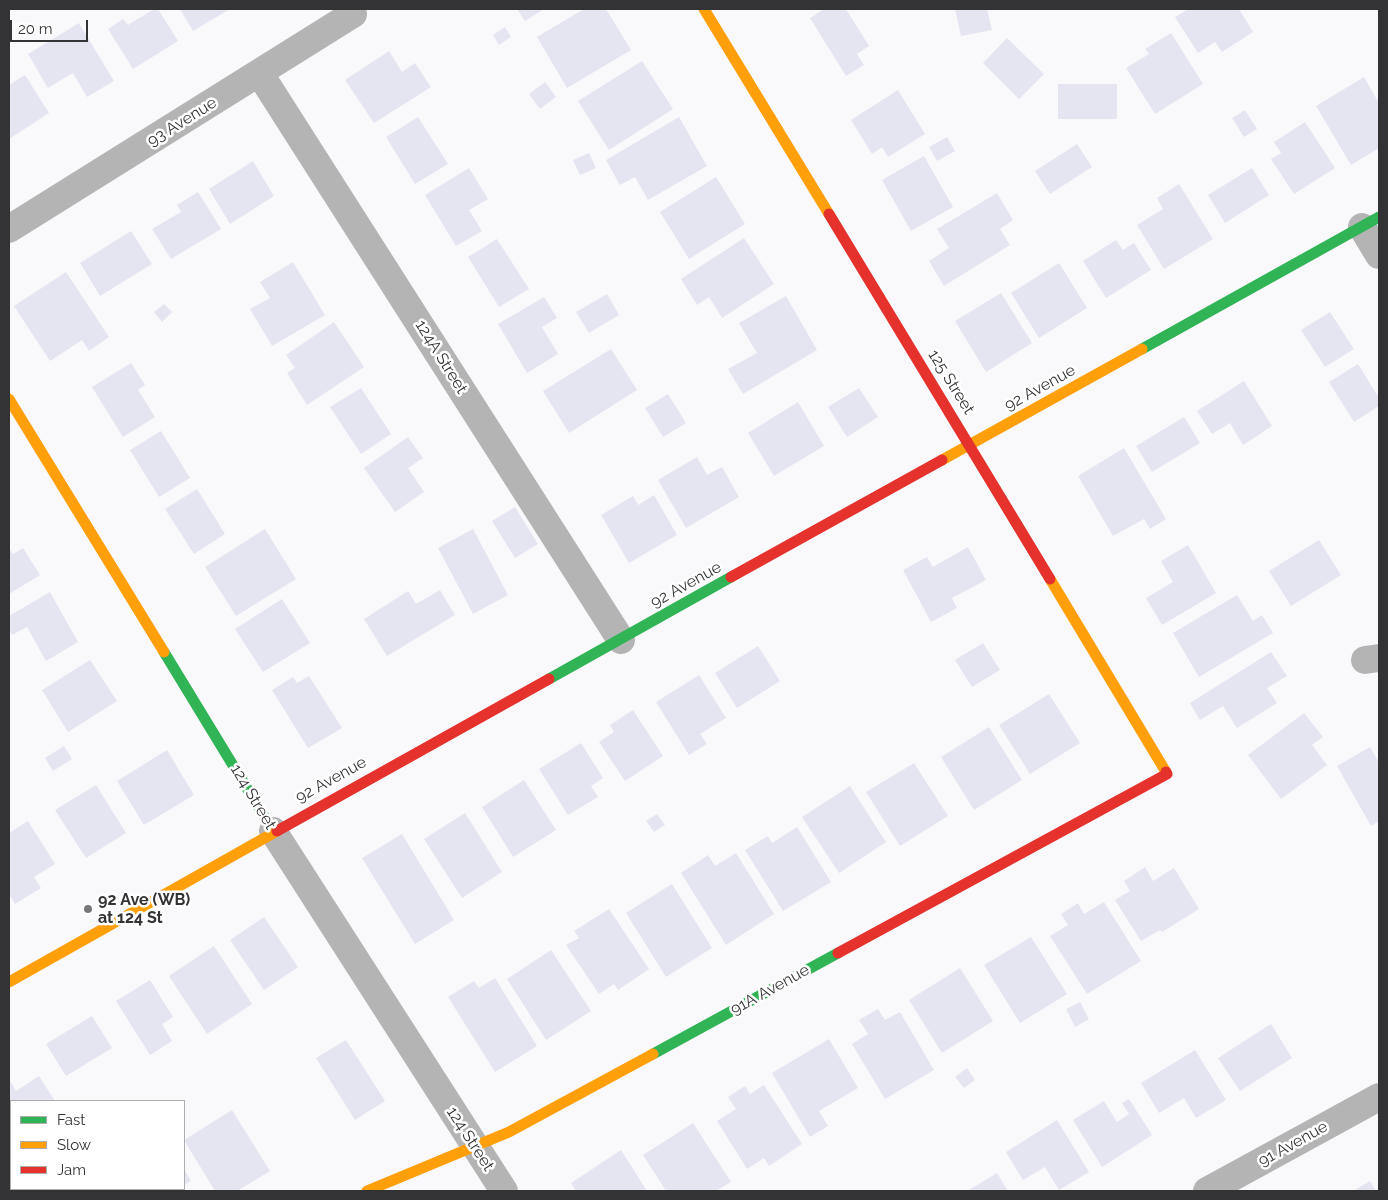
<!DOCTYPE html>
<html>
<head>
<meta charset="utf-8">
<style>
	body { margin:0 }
	#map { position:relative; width:1388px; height:1200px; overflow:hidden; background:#f9f9fc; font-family:Raleway,sans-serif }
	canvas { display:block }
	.frame { position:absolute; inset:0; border:10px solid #333335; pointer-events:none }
	.legend { position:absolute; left:10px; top:1100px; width:175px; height:90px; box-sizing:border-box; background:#fff; border:1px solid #adadae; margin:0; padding:6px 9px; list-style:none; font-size:15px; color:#333335 }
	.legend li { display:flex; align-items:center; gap:10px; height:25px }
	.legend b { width:25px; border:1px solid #adadae }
	.scale { position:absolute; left:10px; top:20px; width:78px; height:22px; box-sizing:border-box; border:2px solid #333335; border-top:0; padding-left:6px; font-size:15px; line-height:18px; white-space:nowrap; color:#333335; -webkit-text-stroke:4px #fff; paint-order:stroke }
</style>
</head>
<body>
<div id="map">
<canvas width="1388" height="1200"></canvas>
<div class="frame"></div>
<ul class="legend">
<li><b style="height:6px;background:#30b455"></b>Fast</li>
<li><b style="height:6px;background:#ff9f0a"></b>Slow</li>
<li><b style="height:6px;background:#e5322d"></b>Jam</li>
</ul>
<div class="scale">20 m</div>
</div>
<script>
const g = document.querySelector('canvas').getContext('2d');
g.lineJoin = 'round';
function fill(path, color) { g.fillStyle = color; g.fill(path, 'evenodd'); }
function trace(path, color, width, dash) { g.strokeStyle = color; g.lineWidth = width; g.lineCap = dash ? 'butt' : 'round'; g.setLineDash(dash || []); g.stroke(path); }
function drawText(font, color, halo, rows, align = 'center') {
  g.font = font + ' Raleway,sans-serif'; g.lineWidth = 5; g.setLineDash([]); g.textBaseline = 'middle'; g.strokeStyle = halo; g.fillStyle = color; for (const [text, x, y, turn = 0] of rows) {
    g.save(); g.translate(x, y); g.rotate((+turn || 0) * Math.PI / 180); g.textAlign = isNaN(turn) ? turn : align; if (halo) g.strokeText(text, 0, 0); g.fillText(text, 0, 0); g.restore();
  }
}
const building = new Path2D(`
	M154 9H158L178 41 133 69 108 29 123 19 128 25Z
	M180 9H230L193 31Z
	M517 9H544L525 21Z
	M584 9H606L631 50 567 88 537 37Z
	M824 9H846L869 46 857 54 864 65 846 76 810 18Z
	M955 9H987L992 30 961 36Z
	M1188 9H1239L1253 32 1222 52 1215 42 1198 53 1175 17Z
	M79 23 114 81 87 97 73 73 48 88 28 54Z
	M505 27 511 37 499 45 493 35Z
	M1171 33 1203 84 1155 114 1126 68 1149 54 1145 49Z
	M1007 38 1044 74 1019 99 983 63Z
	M389 51 402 72 415 63 431 87 374 123 345 80Z
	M642 61 673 109 609 150 578 101Z
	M25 75 49 113 9 139V85Z
	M1364 77 1379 103V148L1351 165 1316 106Z
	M545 82 556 97 540 109 529 94Z
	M1058 84H1117V119H1058Z
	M898 90 925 134 888 157 882 147 872 154 851 120Z
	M1245 110 1257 129 1244 137 1232 118Z
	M418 117 448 164 415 184 386 137Z
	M679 117 707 166 648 200 635 177 620 185 606 160Z
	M1305 122 1335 168 1294 194 1271 159 1281 153 1274 142Z
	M947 137 955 151 937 161 929 147Z
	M1077 144 1092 167 1050 194 1035 171Z
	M589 153 596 168 580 175 573 160Z
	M924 156 953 207 911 231 882 180Z
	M253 161 274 196 230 224 209 189Z
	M469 168 488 199 469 210 482 231 456 246 425 195Z
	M1252 168 1269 195 1225 223 1208 195Z
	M716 177 745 224 689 259 660 212Z
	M1179 184 1213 239 1164 269 1137 225 1163 209 1157 198Z
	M198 192 221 229 171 259 152 229 181 212 177 205Z
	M997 193 1013 220 1000 229 1010 245 944 286 929 261 949 248 937 229Z
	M131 231 152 264 100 296 80 263Z
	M744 238 774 284 722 318 709 297 697 305 681 279Z
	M497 239 529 289 499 307 468 257Z
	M1116 240 1123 250 1134 243 1151 270 1106 298 1083 261Z
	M293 262 325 315 272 346 250 309 270 298 260 282Z
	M1059 263 1087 308 1039 338 1011 293Z
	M66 272 109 337 89 351 82 340 50 361 14 306Z
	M1001 293 1032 343 986 372 955 321Z
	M607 294 619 315 589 333 576 312Z
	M786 296 817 350 743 394 728 369 757 353 739 323Z
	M544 297 557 318 542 327 558 354 527 373 498 324Z
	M164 304 172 312 162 322 154 312Z
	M1330 312 1354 349 1325 367 1301 330Z
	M334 322 364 367 307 405 287 373 295 368 286 355Z
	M611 349 637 390 569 433 543 391Z
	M131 363 145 385 138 390 155 417 123 437 92 387Z
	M1358 364 1379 398V406L1354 422 1329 382Z
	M1244 381 1272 426 1243 445 1230 423 1212 434 1197 411Z
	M361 388 391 434 361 454 330 407Z
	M859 388 878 417 847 437 828 407Z
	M668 394 686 423 663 437 645 408Z
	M798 402 824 446 774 476 748 433Z
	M1184 417 1200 443 1152 472 1136 446Z
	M161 431 190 478 159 497 130 450Z
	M408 437 423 458 408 468 424 492 395 512 364 468Z
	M1124 448 1166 519 1150 529 1144 519 1113 536 1078 476Z
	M697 457 707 475 722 467 739 497 686 528 658 480Z
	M197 489 225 534 194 554 165 509Z
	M654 495 677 535 629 563 601 515 633 496 638 505Z
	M515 507 538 544 515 558 492 521Z
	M265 529 296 579 236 616 205 567Z
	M473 529 508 595 473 614 438 548Z
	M1319 540 1341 575 1291 606 1269 571Z
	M1188 545 1216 593 1162 625 1146 598 1173 582 1161 561Z
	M968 547 986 580 952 598 957 608 931 622 903 570 927 557 933 567Z
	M9 548 13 554 23 548 40 575 9 594Z
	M440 590 455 615 387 656 364 619 408 591 416 604Z
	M50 592 78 642 46 661 27 627 12 635 9 628V616Z
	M1237 595 1253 621 1262 615 1273 633 1199 677 1173 633Z
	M282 599 310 643 263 672 235 629Z
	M983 643 1000 670 972 687 955 660Z
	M758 646 780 681 737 708 715 673Z
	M1271 652 1287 676 1267 688 1277 703 1237 728 1223 706 1200 720 1190 703Z
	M90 660 117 701 68 732 42 690Z
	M699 675 726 718 700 734 707 744 689 755 656 702Z
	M309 676 342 728 308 748 272 690 293 677 297 683Z
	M1049 694 1080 743 1030 774 999 725Z
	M633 710 663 756 625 781 599 742 614 732 610 725Z
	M1304 713 1323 737 1312 745 1327 765 1281 799 1248 755Z
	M989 727 1022 780 974 810 941 757Z
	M581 743 603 778 591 786 598 797 568 815 539 769Z
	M64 746 72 759 53 771 45 758Z
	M1370 747 1379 763V821L1371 826 1337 766Z
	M167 750 194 795 144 825 117 781Z
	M914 763 948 816 900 846 866 792Z
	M524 780 556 830 513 857 482 807Z
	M96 785 126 833 86 858 55 810Z
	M850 786 886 842 839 873 802 817Z
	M465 813 502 872 462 898 424 839Z
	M657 814 665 825 654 832 646 821Z
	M28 821 55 864 34 877 41 888 15 904 9 894V833Z
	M797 827 831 882 783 911 745 850 768 836 772 843Z
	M402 834 454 920 415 944 362 858Z
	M736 853 774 914 726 945 681 873 708 855 715 866Z
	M1145 867 1153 881 1174 868 1199 909 1162 932 1160 930 1141 941 1115 900 1130 891 1124 881Z
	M672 884 712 948 666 977 626 913Z
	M1104 902 1141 961 1087 994 1050 936 1068 925 1061 914 1078 903 1084 914Z
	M609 909 649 969 618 990 614 984 599 994 566 945 579 938 574 931Z
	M264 917 298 967 264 990 230 940Z
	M1031 937 1067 994 1020 1023 984 965Z
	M214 946 252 1004 207 1034 169 976Z
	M551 950 591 1011 546 1040 507 979Z
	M960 968 993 1021 942 1053 909 1000Z
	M495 978 537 1046 495 1072 448 997 474 981 479 988Z
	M150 980 173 1017 162 1024 172 1041 150 1055 116 1001Z
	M1080 1002 1089 1019 1075 1027 1066 1009Z
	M878 1009 885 1020 900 1012 934 1070 885 1099 852 1044 868 1034 859 1020Z
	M92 1016 112 1048 66 1076 46 1044Z
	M1271 1024 1292 1058 1240 1091 1218 1058Z
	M829 1039 858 1088 819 1111 828 1126 810 1137 772 1073Z
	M346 1040 385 1101 355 1120 316 1058Z
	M1195 1050 1226 1100 1196 1118 1184 1098 1159 1113 1141 1083Z
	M967 1068 975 1080 964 1088 955 1077Z
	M39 1076 55 1101H11V1136L9 1132V1079L16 1091Z
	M764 1085 802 1144 769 1166 764 1158 747 1169 717 1121 736 1109 728 1097 745 1086 750 1094Z
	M1129 1099 1152 1135 1102 1167 1073 1120 1104 1101 1117 1122 1129 1114 1122 1103Z
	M232 1110 270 1171 237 1191H215L184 1140Z
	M1057 1120 1089 1172 1059 1190 1045 1167 1023 1180 1006 1152Z
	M693 1123 731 1182 716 1191H666L643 1155Z
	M621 1150 647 1191H576L571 1183Z
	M184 1169 191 1181 184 1185Z
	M997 1173 1008 1191H967Z
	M1370 1181 1376 1191H1353Z
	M133 1189H177L173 1191H135Z`);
const street = new Path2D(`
	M260 74 621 640
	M1362 227 1379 255
	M9 229 353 14
	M1365 660 1379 658
	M273 831 504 1191
	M1207 1191 1379 1097`);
const fast = new Path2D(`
	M1142 349 1379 217
	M164 652 273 831
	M549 679 731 577
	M653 1054 838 953`);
const slow = new Path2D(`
	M704 9 829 214
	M9 399 164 652
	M942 460 1142 349
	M1050 579 1166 772
	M9 982 277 831
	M367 1191 509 1132 653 1054`);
const jam = new Path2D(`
	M829 214 1050 579
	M731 577 942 460
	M277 831 549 679
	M838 953 1167 774 1166 772`);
const markers = [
	[88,909,5,"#78787b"]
];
const streetNames = [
	["93 Avenue",182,122,-32],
	["124A Street",441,357,58],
	["125 Street",951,382,58],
	["92 Avenue",1040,388,-29],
	["92 Avenue",686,585,-29],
	["92 Avenue",331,780,-29],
	["124 Street",253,797,59],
	["91A Avenue",770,990,-29],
	["124 Street",470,1139,57],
	["91 Avenue",1293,1144,-29]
];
const poiNames = [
	["92 Ave (WB)",98,900],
	["at 124 St",98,918]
];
fill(building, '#e4e5f0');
trace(street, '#b4b4b5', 28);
trace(fast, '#30b455', 11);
trace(slow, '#ff9f0a', 11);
trace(jam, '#e5322d', 11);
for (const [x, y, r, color] of markers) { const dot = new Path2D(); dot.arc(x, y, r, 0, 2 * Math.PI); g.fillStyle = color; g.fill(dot); trace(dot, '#fff', 2); }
drawText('16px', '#333335', '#fff', streetNames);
drawText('bold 16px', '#333335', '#fff', poiNames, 'left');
</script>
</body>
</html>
